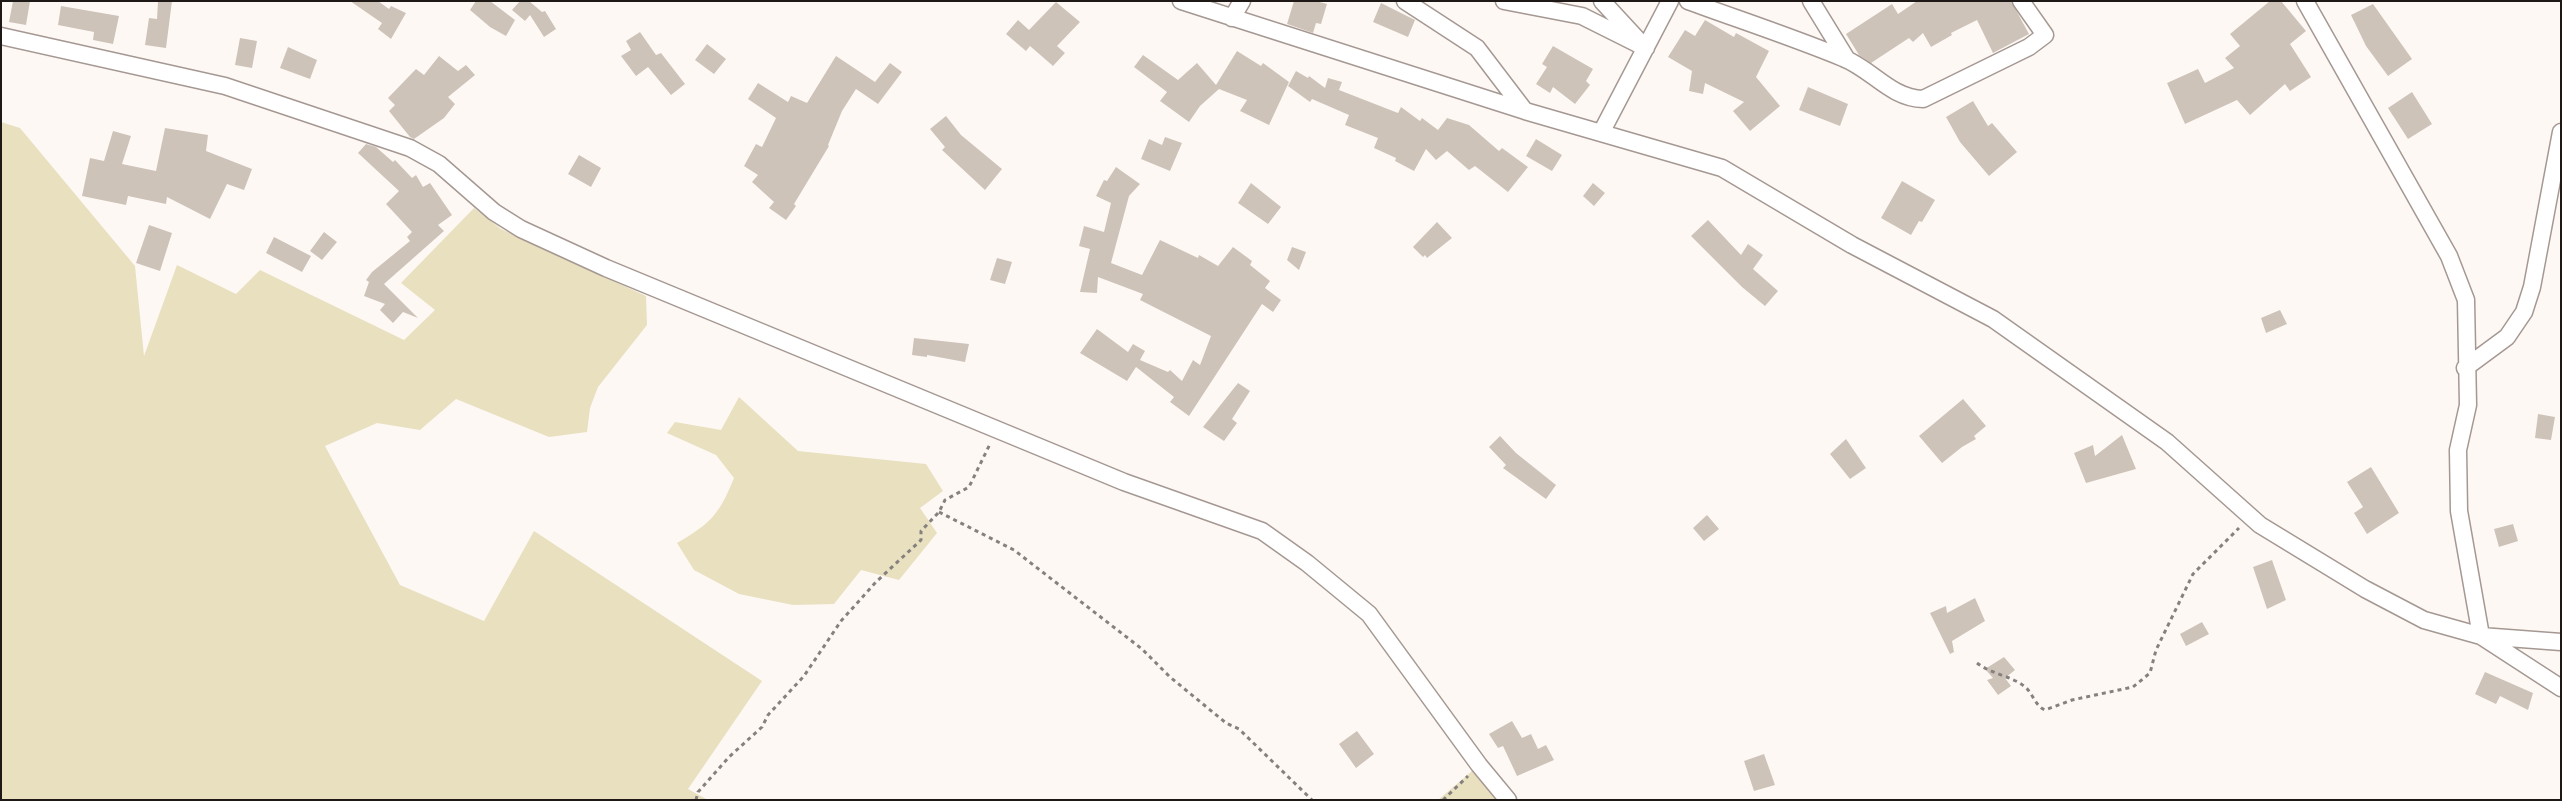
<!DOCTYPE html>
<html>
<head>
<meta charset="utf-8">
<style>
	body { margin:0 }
	#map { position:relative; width:2562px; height:801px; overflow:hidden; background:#fef8f5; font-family:Overpass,sans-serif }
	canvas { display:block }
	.frame { position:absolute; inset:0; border:2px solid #1e1917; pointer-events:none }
</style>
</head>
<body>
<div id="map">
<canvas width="2562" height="801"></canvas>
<div class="frame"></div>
</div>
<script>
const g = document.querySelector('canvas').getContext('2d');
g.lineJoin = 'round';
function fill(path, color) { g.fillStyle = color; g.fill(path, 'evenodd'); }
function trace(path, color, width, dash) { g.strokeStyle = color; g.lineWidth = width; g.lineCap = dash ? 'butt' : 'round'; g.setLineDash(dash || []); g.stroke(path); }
const green = new Path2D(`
	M1 122 20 128 135 266 144 356 177 265 236 294 260 270 404 340 435 310 401 283 474 208 501 229 646 296 647 325 598 387 590 408 587 432 549 437 456 399 420 430 377 423 325 446 400 585 484 621 534 531 762 681 688 789 708 800H1Z
	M739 397 798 451 926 464 943 491 920 508 937 533 899 580 861 570 834 604 793 605 739 594 694 570 677 543C711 523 719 515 734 478L716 455 667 433 675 422 721 430Z
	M1479 765 1498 800H1438Z`);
const building = new Path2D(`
	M13 1H30L26 25 9 22Z
	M158 1H172L166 48 145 45 149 18 157 19Z
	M350 1H378L389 9 391 6 406 13 391 39 378 29 382 23Z
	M476 1H490L515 20 506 36 490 27 470 10Z
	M520 1H529L542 12 545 11 556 29 544 37 530 15 525 21 512 10Z
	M1294 1H1316L1327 4 1321 24 1316 23 1313 33 1287 24Z
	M1917 1H2011L2029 34 1993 53 1977 20 1951 33 1952 35 1931 47 1923 33 1913 42 1909 38 1871 63 1859 55 1846 34 1892 4 1898 14Z
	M2270 1H2281L2306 31 2290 44 2311 77 2290 91 2285 84 2250 115 2237 100 2185 124 2167 83 2198 69 2205 83 2234 68 2225 58 2240 46 2230 34Z
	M1056 2 1080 22 1057 46 1065 53 1053 66 1030 46 1026 51 1006 34 1018 20 1029 30Z
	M1381 3 1415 20 1408 37 1373 22Z
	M2373 4 2412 59 2388 76 2366 46 2351 15Z
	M61 6 119 16 113 44 93 40 94 32 58 25Z
	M1705 20 1734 37 1736 33 1769 51 1756 77 1780 106 1750 131 1733 111 1744 102 1705 83 1703 94 1689 91 1692 71 1668 57 1685 30 1695 36Z
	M640 32 656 55 661 53 685 84 671 95 648 67 636 76 621 56 631 50 626 41Z
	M240 38 257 41 252 68 235 65Z
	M707 44 726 59 714 74 695 60Z
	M1553 46 1593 69 1586 81 1590 85 1575 104 1553 87 1550 93 1536 84 1547 67 1542 64Z
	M288 47 317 60 310 79 280 68Z
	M1237 51 1261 66 1263 63 1289 82 1269 125 1240 111 1247 100 1219 89 1200 106 1189 122 1160 101 1167 92 1134 67 1143 55 1178 80 1197 63 1216 85Z
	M439 56 458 71 466 65 475 75 448 97 455 104 444 118 414 139 410 137 389 111 395 105 388 98 416 69 424 75Z
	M836 56 875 82 890 63 902 72 878 104 856 89 842 111 828 145 829 146 794 204 796 206 786 220 769 208 774 202 752 182 758 175 744 166 756 144 762 147 776 118 748 99 758 83 788 102 791 96 807 103Z
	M1296 71 1308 78 1309 76 1325 88 1328 78 1342 82 1339 90 1398 113 1401 107 1420 121 1422 118 1438 130 1447 118 1469 125 1499 151 1502 148 1528 167 1508 192 1475 166 1469 170 1447 151 1436 160 1426 149 1414 171 1395 161 1396 158 1374 148 1378 138 1345 125 1349 115 1312 99 1310 102 1288 86Z
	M1808 87 1848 104 1840 126 1799 110Z
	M2412 92 2432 124 2408 139 2388 108Z
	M1973 101 1988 126 1992 123 2017 152 1989 176 1960 142 1946 117Z
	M946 116 961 135 1002 169 985 190 942 150 945 147 930 129Z
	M165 128 208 135 206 151 252 169 244 190 227 184 210 219 167 197 166 204 128 196 126 205 82 196 90 158 104 161 113 131 131 136 122 164 156 171Z
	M1165 137 1182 143 1170 171 1141 159 1149 139 1162 145Z
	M1536 139 1562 155 1552 171 1526 156Z
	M366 144 376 147 393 162 395 160 412 178 416 175 423 187 430 183 452 215 438 225 444 231 384 284 418 318 403 312 393 323 380 310 385 304 364 296 369 282 366 280 372 272 410 241 407 237 412 232 386 204 399 191 358 153Z
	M579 155 601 168 591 187 568 174Z
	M1116 167 1140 184 1129 196 1111 263 1142 275 1160 240 1198 258 1199 255 1218 266 1233 247 1252 261 1250 265 1270 281 1265 288 1281 300 1273 312 1262 304 1189 416 1170 402 1174 397 1136 367 1127 381 1080 353 1097 329 1128 352 1133 344 1145 351 1140 360 1168 372 1170 370 1182 381 1193 360 1200 365 1211 336 1140 300 1143 294 1098 277 1097 293 1080 292 1090 249 1079 246 1084 226 1104 232 1111 203 1096 196 1104 180 1107 181Z
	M1902 181 1935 200 1922 222 1919 221 1911 235 1881 218Z
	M1251 183 1281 207 1268 224 1238 203Z
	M1593 183 1605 193 1594 206 1583 196Z
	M1708 220 1741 255 1748 244 1763 255 1753 269 1778 291 1765 306 1742 287 1691 236Z
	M1437 222 1452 238 1427 258 1425 255 1423 257 1413 247Z
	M149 225 172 233 160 271 136 263Z
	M324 232 337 242 322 260 310 251Z
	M274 237 311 256 302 272 266 253Z
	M1292 247 1306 252 1299 270 1287 260Z
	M997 258 1012 262 1005 284 990 280Z
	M2280 310 2287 324 2266 333 2261 318Z
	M914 338 969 344 965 362 927 355V357L912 355Z
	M1238 383 1250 391 1232 419 1237 423 1224 441 1203 427Z
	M1963 399 1986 426 1974 436 1976 439 1962 447 1942 463 1919 436Z
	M2538 414 2555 417 2551 440 2535 438Z
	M2122 435 2136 469 2086 483 2074 453 2093 445 2095 456Z
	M1500 436 1516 453 1556 485 1546 499 1503 468 1506 465 1489 447Z
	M1846 439 1866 468 1850 479 1830 454Z
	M2371 467 2399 513 2367 534 2354 513 2363 507 2347 482Z
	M1707 515 1719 529 1704 541 1693 528Z
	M2513 524 2518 541 2499 547 2494 529Z
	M2272 560 2286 600 2267 609 2253 567Z
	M1975 598 1985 621 1952 641 1954 652 1950 654 1930 613 1946 606 1947 613Z
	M2202 622 2209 634 2186 646 2180 634Z
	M2004 657 2015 670 2005 678 2011 686 1998 695 1987 680 1993 678 1985 669Z
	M2485 672 2533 693 2528 710 2500 696 2496 704 2475 694Z
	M1512 721 1522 738 1531 734 1538 749 1546 745 1554 760 1517 776 1503 746 1498 748 1489 734Z
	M1357 731 1374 754 1356 768 1339 744Z
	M1764 754 1775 785 1754 791 1744 761Z`);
const path = new Path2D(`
	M939 512 1014 550 1142 649 1170 677 1226 723 1239 729 1312 800
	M1977 663C1991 674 2011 676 2024 686 2033 693 2035 706 2045 710L2072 700 2133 687 2150 673 2156 650 2193 574 2239 528
	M696 800 698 792 729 757 762 727 768 715 804 676 841 621 876 582 921 540V531L939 512 945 500 969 487 990 444
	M1443 800 1468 776`);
const minor = new Path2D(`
	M1181 1 1525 111 1722 168 1852 245 1993 319 2167 442 2260 525 2365 589 2424 620 2481 636 2561 642
	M1405 1 1477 48 1525 111
	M1504 1 1582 16 1646 48
	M1602 1 1638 40
	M1688 1C1740 20 1792 37 1843 58 1872 69 1890 98 1923 99L2029 47 2045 35 2021 1
	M1811 1 1846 58
	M2305 1 2449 256 2466 300 2468 405 2458 450 2459 511 2481 636 2561 688
	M1232 18 1242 1
	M1 36 225 86 410 148 439 164 494 212 521 229 606 268 1124 482 1262 531 1307 563 1369 614 1479 765 1508 800
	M1601 133 1670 1
	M2465 368 2507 337 2524 312 2532 287 2561 132`);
fill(green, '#e8e0bf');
fill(building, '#cdc3b9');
trace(minor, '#a59892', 19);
trace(path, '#86817e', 3, [4, 4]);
trace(minor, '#fff', 16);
</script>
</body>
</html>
